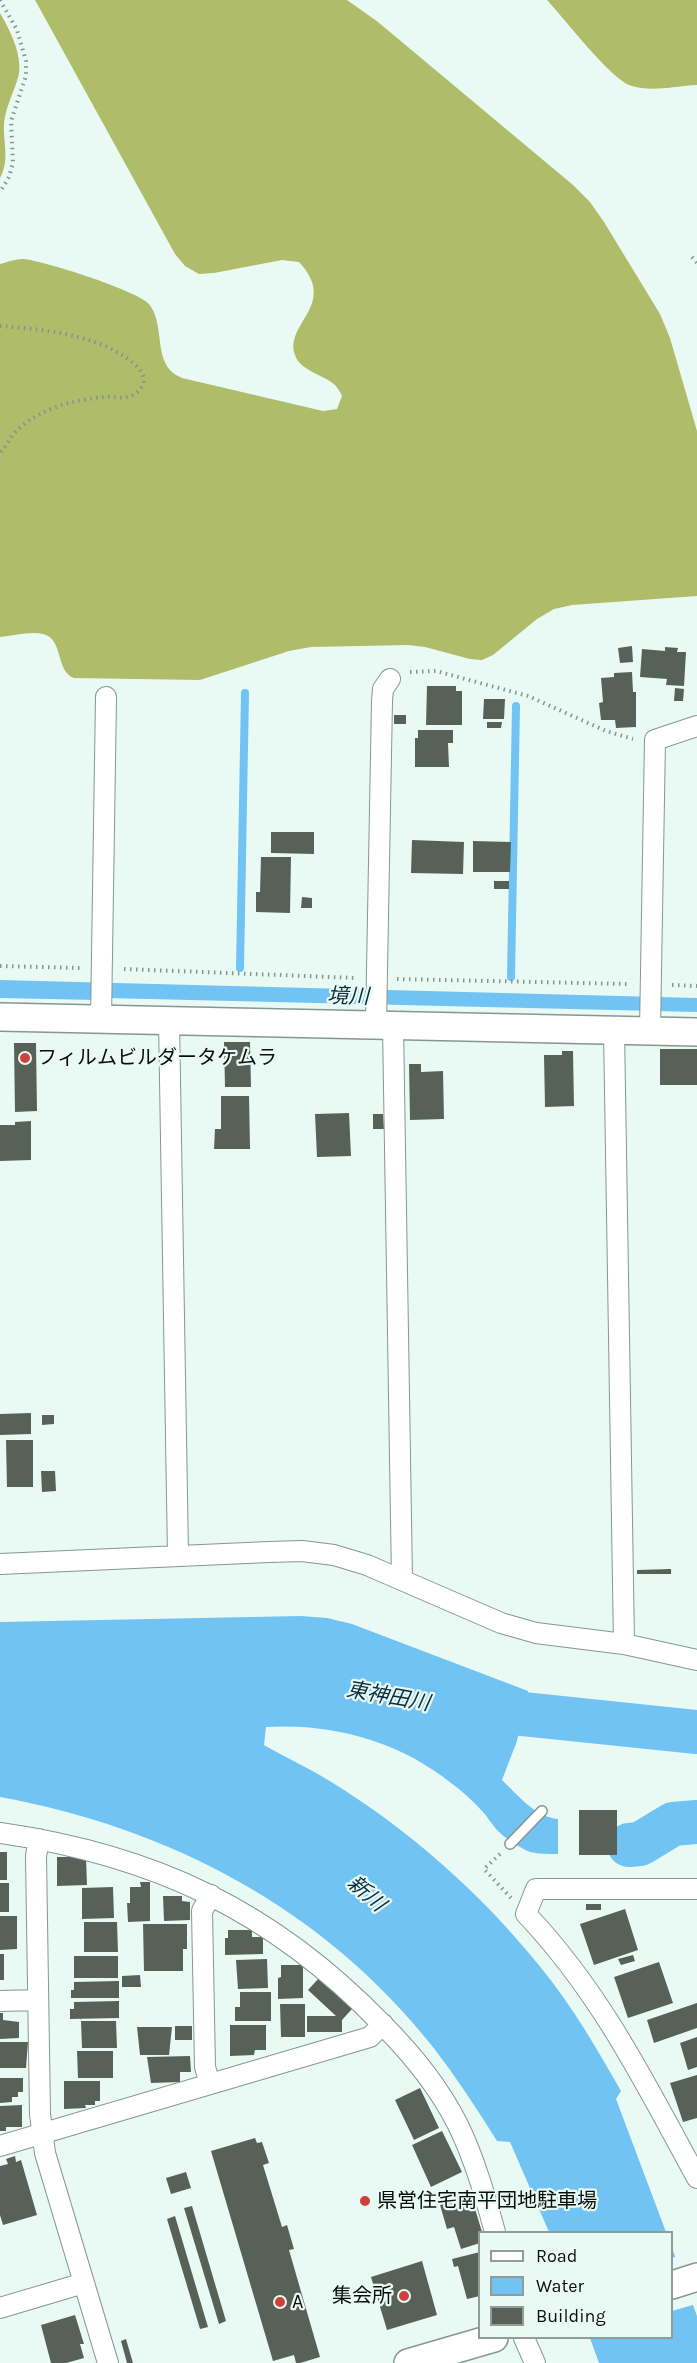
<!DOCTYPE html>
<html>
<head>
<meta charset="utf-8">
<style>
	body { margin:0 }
	#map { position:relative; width:697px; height:2363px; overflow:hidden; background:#e9faf5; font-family:Karla,sans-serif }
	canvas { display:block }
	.legend { position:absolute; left:478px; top:2231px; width:195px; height:108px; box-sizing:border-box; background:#e9faf5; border:2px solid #8f9c98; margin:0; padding:8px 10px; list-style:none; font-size:18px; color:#090e0d }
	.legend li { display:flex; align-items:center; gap:12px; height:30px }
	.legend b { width:30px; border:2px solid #8f9c98 }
</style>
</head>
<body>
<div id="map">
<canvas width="697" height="2363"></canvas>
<ul class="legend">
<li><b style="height:8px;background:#fff"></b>Road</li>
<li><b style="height:16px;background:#71c3f4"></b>Water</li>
<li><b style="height:16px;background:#576158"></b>Building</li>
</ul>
</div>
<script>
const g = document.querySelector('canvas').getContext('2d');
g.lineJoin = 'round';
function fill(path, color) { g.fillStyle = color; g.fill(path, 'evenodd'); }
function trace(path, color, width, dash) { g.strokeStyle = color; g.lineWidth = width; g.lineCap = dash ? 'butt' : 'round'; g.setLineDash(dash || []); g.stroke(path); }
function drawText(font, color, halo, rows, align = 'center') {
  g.font = font + ' Karla,"Noto Sans JP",sans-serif'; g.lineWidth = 4.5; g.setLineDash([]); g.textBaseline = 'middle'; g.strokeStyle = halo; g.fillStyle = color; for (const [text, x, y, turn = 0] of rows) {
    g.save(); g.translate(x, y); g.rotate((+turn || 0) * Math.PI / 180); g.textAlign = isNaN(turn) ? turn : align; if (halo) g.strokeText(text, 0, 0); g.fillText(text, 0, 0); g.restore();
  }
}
const forest = new Path2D(`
	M35 0H347L378 22 573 185 590 202 604 222 660 314 670 338 697 431V596L572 605 554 609 537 619 493 655 482 660 470 659 425 647 408 645 311 647 289 651 200 680 74 678C55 671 64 639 43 634 30 631 13 636 0 637V264C7 262 16 259 23 259 42 260 138 291 149 304 164 323 155 353 170 370 172 373 178 376 182 378L323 411 337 409 342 396C340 392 338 388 335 385 323 374 300 371 295 355 284 323 339 305 299 262L282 260 214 273 199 274 185 266 175 254Z
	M547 0H697V85C676 86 652 92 632 86 612 81 564 18 547 0Z
	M0 13C10 30 22 54 19 74 15 91 5 107 4 124 3 143 10 160 0 178Z`);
const water = new Path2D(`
	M0 980 697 998V1012L106 998 97 1000 0 998Z
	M301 1616 327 1618 352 1624 528 1691 517 1741 502 1780C518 1795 535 1817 558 1819V1854C548 1854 539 1854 530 1852 520 1848 503 1837 496 1829 491 1823 487 1816 482 1811 473 1801 462 1791 451 1783 399 1741 332 1723 266 1727L264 1745C285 1757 307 1767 328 1780 410 1830 482 1894 542 1969 573 2007 597 2049 621 2091L616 2099 666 2232H549L510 2142 497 2141C477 2109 456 2077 433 2047 324 1909 170 1828 0 1797V1622Z
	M672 2248 697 2316V2363H599L590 2338H672Z`);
const pier = new Path2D(`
	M678 2256 696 2304 672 2311V2258Z`);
const stream = new Path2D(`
	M240 968 245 693
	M511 977 516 706`);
const river = new Path2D(`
	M465 1708 697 1732
	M629 1845 640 1844 673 1824 697 1822`);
const building = new Path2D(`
	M632 646 633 662 620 663 618 648Z
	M665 647 678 648 677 652H686L684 686 666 685 667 679 640 677 642 649 665 651Z
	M632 672 633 692H636V727L616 728 615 720H601L599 703 603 702 601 678 614 677V673Z
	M427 686H456V691H462V725H426Z
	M675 688 684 689 683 701H674Z
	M484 699H505L504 719H483Z
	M394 715H406V724H394Z
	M487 722H502L501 728H487Z
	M418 730H453V743H448L449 767H415V738H418Z
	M271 832H314V854L271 853Z
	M412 840 464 842 463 874 411 873Z
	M473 841 511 842 510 872H473Z
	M261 857H291L290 913 256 912V892H260Z
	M494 881H509V889H494Z
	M302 897 312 898V908H301Z
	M224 1042H250L251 1087H225Z
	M14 1043H36L37 1111 15 1112Z
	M660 1049H697V1085H660Z
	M562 1051H573L574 1106 545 1107 544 1055H562Z
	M409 1064H421V1072L443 1071 444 1119 410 1120Z
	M221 1096H249L250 1149H214L215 1129H221Z
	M349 1113 351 1156 317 1157 315 1114Z
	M373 1114H383L384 1129H373Z
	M31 1121V1160L0 1161V1125H15V1122Z
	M31 1413V1434L0 1435V1414Z
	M42 1415H54V1424L42 1425Z
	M6 1440H33V1487H7Z
	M41 1471H55L56 1491 42 1492Z
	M671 1569V1574H637V1570Z
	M579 1810H617V1855H579Z
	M0 1852H7V1880H0Z
	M57 1857H86L87 1885 57 1886Z
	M140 1882H150V1921L128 1922 127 1903H130V1887H141Z
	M0 1883H9V1912H0Z
	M113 1887 114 1918 82 1919V1888Z
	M163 1896H182V1901L190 1902V1920L164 1921Z
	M586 1904H601V1910H586Z
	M625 1909 638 1950 594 1965 580 1924Z
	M0 1916H17V1949L0 1950Z
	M84 1922H117L118 1952H84Z
	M143 1924H187V1949H183V1971H144Z
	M228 1930H252V1937H263V1954L225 1955V1938H228Z
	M0 1954H4V1980H0Z
	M633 1955 635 1961 621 1965 618 1959Z
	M74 1956H118V1978H74Z
	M267 1959 268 1988 238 1989 236 1960Z
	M659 1962 673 2003 628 2018 614 1977Z
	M281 1965H303V1998L278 1999V1978L281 1977Z
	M140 1975 141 1987H122V1976Z
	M319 1978 352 2009 342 2020V2032H307V2016H336L308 1990Z
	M119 1981V1998H71V1990H74V1982Z
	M240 1992H271V2021H235V2007H240Z
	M119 2001V2018L70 2019V2009H74V2002Z
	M697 2003V2028L654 2043 647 2020Z
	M280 2004H305V2037H281Z
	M0 2013H3V2020L19 2022V2038L0 2039Z
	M81 2021H116L117 2048H82Z
	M230 2025H266V2050H255L254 2055 230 2056Z
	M175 2026H192V2040H175Z
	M137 2027H172L169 2055H140Z
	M697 2037V2067L688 2070 680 2043Z
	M0 2042H28L26 2068H0Z
	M77 2051H113V2078H78Z
	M190 2056 191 2072H180V2082L151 2083 147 2057Z
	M697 2075V2118L683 2122 670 2083Z
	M0 2078H23V2092H18V2097H12V2102L0 2103Z
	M64 2081H100V2101H95V2105H85L86 2108 64 2109Z
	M420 2088 439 2128 414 2140 395 2100Z
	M22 2105V2127H6V2131H0V2106Z
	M442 2131 462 2172 431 2187 412 2145Z
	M255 2138 257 2143 262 2142 269 2163 263 2165 282 2227 287 2225 294 2249 289 2250 320 2357 300 2363H296L294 2355 273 2361 211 2151Z
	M15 2156 16 2162 21 2160 37 2215 3 2225 0 2215V2166L8 2164 6 2159Z
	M186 2172 191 2188 171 2194 166 2178Z
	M469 2189 482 2232H480V2243L461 2249 454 2227 447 2229 438 2198Z
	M192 2206 226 2321 219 2324 184 2208Z
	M175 2216 208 2327 200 2329 167 2219Z
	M480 2252V2296L467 2299 458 2266 454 2267 452 2259Z
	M422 2261 437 2315 387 2330 371 2277Z
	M75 2315 84 2344H80L84 2358 66 2363H51L41 2325Z
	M126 2339 133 2363H127L121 2341Z`);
const path = new Path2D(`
	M0 0 17 30 26 61V76L11 121 13 163 9 177 0 192
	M692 257 697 263
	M0 326C39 329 84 333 119 353 134 362 156 378 135 394 126 400 114 396 104 397 72 400 39 409 16 431 10 438 6 447 0 453
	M410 672 436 671 528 696 606 731 633 739
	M0 966 80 968
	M124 969 356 978
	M397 979 629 984
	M672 985 697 986
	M500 1854 484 1869 511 1898`);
const lane = new Path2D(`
	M510 1844 542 1811`);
const street = new Path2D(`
	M101 1019 106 697
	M169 1020 178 1556
	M376 1024 382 701 383 689 390 679
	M393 1025 402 1580
	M614 1029 624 1644
	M650 1030 655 740 697 726
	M0 1564 269 1552 302 1551 334 1555 367 1565 501 1623 536 1633 624 1644 697 1660
	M0 1833C154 1855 273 1911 382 2024 412 2054 439 2087 458 2125 475 2160 485 2196 495 2232
	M39 1839 36 1856 40 2114 45 2153 108 2363
	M697 1889H536L526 1914C601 1993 645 2083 697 2178
	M0 2001 38 2000
	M210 2084 205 2067 202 1911 211 1895
	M0 2146 370 2037 383 2024
	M0 2308 84 2283
	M524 2338 535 2363`);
const secondary = new Path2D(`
	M0 1017 697 1032
	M672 2285 697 2277
	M408 2363 494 2338`);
const markers = [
	[25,1058,6,"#cf413c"],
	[365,2201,6,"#cf413c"],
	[404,2296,6,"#cf413c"],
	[280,2302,6,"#cf413c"]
];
const poiNames = [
	["フィルムビルダータケムラ",37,1058],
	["県営住宅南平団地駐車場",377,2201],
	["集会所",392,2296,"right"],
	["A",292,2302]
];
const waterNames = [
	["境川",348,997,1],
	["東神田川",388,1697,10],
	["新川",366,1894,41]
];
fill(forest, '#afbc6a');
fill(water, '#71c3f4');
fill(pier, '#e9faf5');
trace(stream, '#71c3f4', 8);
trace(river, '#71c3f4', 44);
fill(building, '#576158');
trace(lane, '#869691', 12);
trace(street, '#869691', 22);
trace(secondary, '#869691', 30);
trace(path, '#87938f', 4, [1.5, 4.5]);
trace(lane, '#fff', 9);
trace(street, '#fff', 20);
trace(secondary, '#fff', 27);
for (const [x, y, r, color] of markers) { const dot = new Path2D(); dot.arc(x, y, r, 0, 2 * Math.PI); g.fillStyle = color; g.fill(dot); trace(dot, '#e9faf5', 2); }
drawText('20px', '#090e0d', '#e9faf5', poiNames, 'left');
drawText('italic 21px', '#092f43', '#e9faf5', waterNames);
</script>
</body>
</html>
